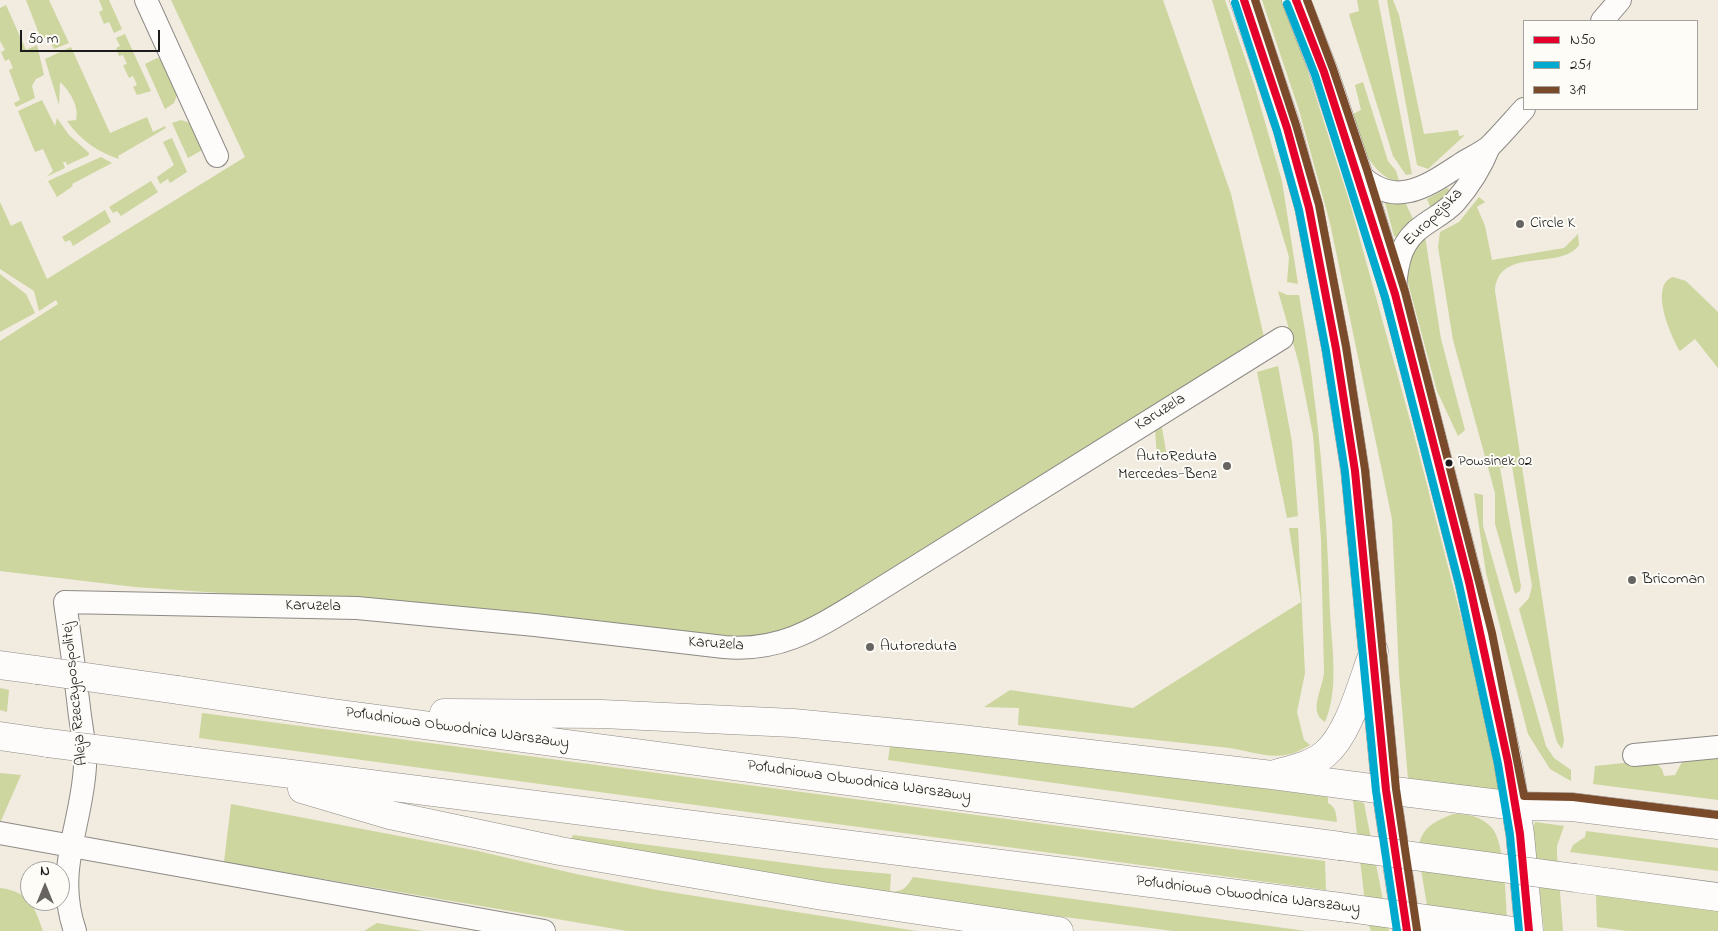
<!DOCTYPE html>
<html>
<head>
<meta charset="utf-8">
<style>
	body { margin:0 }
	#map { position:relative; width:1718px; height:931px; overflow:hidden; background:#f1ebe0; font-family:"Indie Flower",sans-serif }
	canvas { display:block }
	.legend { position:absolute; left:1523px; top:20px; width:175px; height:90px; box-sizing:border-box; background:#fdfcf7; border:1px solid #a3a29f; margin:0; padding:6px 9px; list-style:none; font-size:15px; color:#1c1c1c }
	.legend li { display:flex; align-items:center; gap:10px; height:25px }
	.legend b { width:25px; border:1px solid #a3a29f }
	.north { position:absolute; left:20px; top:861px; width:50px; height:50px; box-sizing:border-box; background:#fdfcf7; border:1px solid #a3a29f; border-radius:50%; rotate:0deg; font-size:14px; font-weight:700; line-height:20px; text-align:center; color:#1c1c1c }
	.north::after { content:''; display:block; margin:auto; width:18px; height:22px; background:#676461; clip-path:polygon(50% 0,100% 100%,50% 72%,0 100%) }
	.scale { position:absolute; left:20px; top:30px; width:140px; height:22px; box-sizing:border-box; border:2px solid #1c1c1c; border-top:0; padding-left:6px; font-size:15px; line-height:18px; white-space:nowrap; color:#1c1c1c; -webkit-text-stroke:4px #fdfcf7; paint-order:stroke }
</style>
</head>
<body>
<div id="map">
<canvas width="1718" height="931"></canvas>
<ul class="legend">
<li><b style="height:6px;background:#e4002b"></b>N50</li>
<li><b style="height:6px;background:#00a9ce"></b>251</li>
<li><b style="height:6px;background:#7a4b2a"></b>319</li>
</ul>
<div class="north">N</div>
<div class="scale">50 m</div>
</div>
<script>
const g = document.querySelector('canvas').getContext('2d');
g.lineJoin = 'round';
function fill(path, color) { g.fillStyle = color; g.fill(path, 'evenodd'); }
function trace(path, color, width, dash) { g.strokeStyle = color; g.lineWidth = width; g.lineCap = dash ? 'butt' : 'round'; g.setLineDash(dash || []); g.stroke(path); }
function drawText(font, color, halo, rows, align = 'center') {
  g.font = font + ' "Indie Flower",sans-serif'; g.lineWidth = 4; g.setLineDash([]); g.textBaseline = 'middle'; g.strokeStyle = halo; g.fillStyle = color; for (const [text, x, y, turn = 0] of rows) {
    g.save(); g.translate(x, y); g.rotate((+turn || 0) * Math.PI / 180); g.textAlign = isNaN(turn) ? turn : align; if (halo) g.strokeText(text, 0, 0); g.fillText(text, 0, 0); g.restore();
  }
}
const green = new Path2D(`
	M26 0H49L69 43 54 49 48 38 41 39Z
	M99 0H109L122 29 114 33 109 22 104 24 99 12 103 10Z
	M171 0H1163L1231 194 1264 337 796 630 755 637 707 636 531 615 135 587 0 571V341L58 304 56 300 39 311 34 291 0 269V202L11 226 21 221 47 279 245 157Z
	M1212 0H1225L1254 84 1282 181 1298 284 1287 282 1289 257Z
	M1262 0H1282L1293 25 1351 207 1413 431 1491 733 1501 792 1408 779 1399 673 1392 519 1330 223 1299 110Z
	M1357 0H1378L1412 174 1406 175 1393 156 1350 18 1349 14 1359 11Z
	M1387 0H1393L1399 15 1424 134 1458 130 1459 136 1465 135 1428 169 1417 165Z
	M6 5 26 50 37 45 44 75 36 79 32 86 35 98 16 107 14 103 20 100 9 70 13 68 9 59 5 61 1 52 5 50 0 41V8Z
	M125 34 151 91 137 95 133 87 137 85 133 76 129 78 123 65 127 64 123 55 119 56 116 48 120 46 116 38Z
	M71 47 110 133 147 117 153 132 165 126 166 128 118 156 119 159C98 152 80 140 67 121L76 120C80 107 69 90 60 82L59 105 45 59Z
	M157 58 162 59 178 92 174 103 165 109 145 64Z
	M1363 82 1388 161 1396 171 1400 184C1366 171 1363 145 1353 114L1361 110 1355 85Z
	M42 100 55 126 57 118 69 135 89 153V155L67 165 66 162H63L65 168 46 177 53 171 43 149 35 152 18 111Z
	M181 120 190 123 204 149 188 158 172 123Z
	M172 138 187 172 170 183 168 179 160 184 157 177 174 165 163 142Z
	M101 157 112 163 72 184 73 186 57 197 48 181Z
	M151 181 158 192 121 216 117 211 113 213 109 207Z
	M1447 188 1451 191 1431 209 1427 199Z
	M1479 197 1485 202 1477 207 1485 226 1492 260 1564 248 1578 234 1579 245C1560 272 1498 245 1495 291L1564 741 1562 749 1557 742 1519 609 1529 598 1532 586 1512 466 1500 468 1521 586 1520 591 1515 594 1495 524V493L1453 340 1438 247 1440 232 1459 222Z
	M1384 199 1405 202 1414 221 1396 237 1394 236Z
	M105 210 111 222 73 246 70 240 65 242 62 237Z
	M1425 236 1441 339 1465 430 1458 436 1437 391 1408 283 1407 260Z
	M0 274 26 294 35 313 0 332Z
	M1673 277 1686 281 1718 312V368L1695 339 1680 351C1670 335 1649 285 1673 277Z
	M1278 291 1287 295H1299C1318 401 1327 506 1330 613 1332 648 1339 689 1325 722 1308 712 1322 691 1324 673L1321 540 1313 435 1299 364Z
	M1278 366 1292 442 1298 516 1287 518 1257 372Z
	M1161 422 1167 457 1157 459 1155 428Z
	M1474 493 1483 495V526L1546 746 1554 758 1571 770V781L1550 769 1528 734 1486 573Z
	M1289 528H1298L1305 673 1297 712 1304 740 1310 745C1280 764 1261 753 1230 748L1018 725 1019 708 984 707 1010 690 1133 708 1301 602Z
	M0 688 9 690 7 712 0 710Z
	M202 713 1325 861 1326 890 199 738Z
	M890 746 1076 763 1328 797V803C1336 807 1336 813 1337 822L888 760Z
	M1718 756V800L1593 784 1595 766 1653 760 1662 769 1664 776 1675 775 1683 760Z
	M0 773 21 775 0 823Z
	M1353 800 1364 803 1389 931H1371L1367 920Z
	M231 804 478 851 576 874 657 890 917 931H627L224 862Z
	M1453 814C1468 814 1481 816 1492 828 1505 842 1506 903 1507 923L1429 918C1427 903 1424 889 1422 875 1415 840 1418 827 1453 814Z
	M1535 822 1564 826 1557 846V854L1563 931H1544L1533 828Z
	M1586 831 1718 848V871L1570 852 1573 845 1585 837Z
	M573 835 824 868 891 874 890 891C902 893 907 887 913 877L1306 931H1173L910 897 571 840Z
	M0 888C29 892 34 905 43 931H0Z
	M1596 895 1718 911V931H1627L1597 927Z
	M377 923 423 931H364Z`);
const minor = new Path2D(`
	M146 0 217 156
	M1602 21 1620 0
	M1358 173C1394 210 1426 187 1461 164 1470 158 1482 153 1490 146 1502 134 1513 121 1524 109
	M1395 288C1397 262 1401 240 1424 225 1434 218 1447 211 1455 202 1469 186 1481 167 1489 147
	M1634 755 1718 747
	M0 833 544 931
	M75 931C54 870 82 825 85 766 86 747 81 727 79 708 75 673 70 638 65 602L357 608 535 625 724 647C780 652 815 629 861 601L1282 338`);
const secondary = new Path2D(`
	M1244 0 1287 128 1309 208 1336 349 1355 471 1386 790 1407 931
	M1296 0 1324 72 1358 173 1395 294 1469 582 1508 762 1520 834 1529 931
	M1386 790 1516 806`);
const motorway = new Path2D(`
	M0 665 37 670
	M178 690 325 712 1340 846
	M444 713 602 714 793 723 961 739 1272 775 1386 790
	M0 736 48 743
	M189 761 1348 908
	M1278 773C1294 769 1312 765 1325 754 1350 733 1362 681 1374 651
	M302 789 390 815 560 851 823 896 1059 931
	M1516 806 1572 807 1718 825
	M1575 878 1718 897`);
const motorwayBridge = new Path2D(`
	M37 670 178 690
	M48 743 189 761
	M1340 846 1575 878
	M1348 908 1514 931`);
const bus1 = new Path2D(`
	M1244 0 1287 128 1309 208 1336 349 1355 471 1386 790 1407 931
	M1296 0 1324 72 1395 294 1469 582 1508 762 1520 834 1529 931`);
const bus2 = new Path2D(`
	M1235 3 1277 131 1299 210 1326 351 1345 472 1376 791 1397 931
	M1287 4 1315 75 1385 297 1459 584 1498 764 1510 835 1519 931`);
const bus3 = new Path2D(`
	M1255 0 1296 125 1319 205 1346 347 1365 470 1396 789 1417 930
	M1307 0 1333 69 1367 170 1405 292 1492 633 1524 796 1573 797 1718 815`);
const markers = [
	[1520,224,5,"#676461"],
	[1449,463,4.5,"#1c1c1c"],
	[1227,466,5,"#676461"],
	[1632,580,5,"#676461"],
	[870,647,5,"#676461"]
];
const busNames = [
	["Powsinek 02",1458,463]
];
const streetNames = [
	["Europejska",1434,218,-44],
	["Karuzela",1161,413,-32],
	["Karuzela",313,607,1],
	["Karuzela",716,645,4],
	["Aleja Rzeczypospolitej",76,694,-96],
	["Południowa Obwodnica Warszawy",457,729,8],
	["Południowa Obwodnica Warszawy",859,782,8],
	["Południowa Obwodnica Warszawy",1248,896,7]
];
const poiNames = [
	["Circle K",1530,224],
	["AutoReduta",1217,457,"right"],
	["Mercedes-Benz",1217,475,"right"],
	["Bricoman",1642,580],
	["Autoreduta",880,647]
];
fill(green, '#cdd69e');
trace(minor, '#8d8a85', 24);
trace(secondary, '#8d8a85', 29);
trace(motorway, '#8d8a85', 29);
trace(minor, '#fdfcfa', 22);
trace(secondary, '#fdfcfa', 28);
trace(motorway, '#fdfcfa', 28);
trace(motorwayBridge, '#8d8a85', 29, []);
trace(motorwayBridge, '#fdfcfa', 28);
trace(bus1, '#e4002b', 8);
trace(bus2, '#00a9ce', 8);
trace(bus3, '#7a4b2a', 8);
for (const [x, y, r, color] of markers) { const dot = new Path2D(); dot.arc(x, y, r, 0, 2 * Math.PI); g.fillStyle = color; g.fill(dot); trace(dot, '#fdfcf7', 2); }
drawText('15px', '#1c1c1c', '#fdfcf7', busNames, 'left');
drawText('16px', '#1c1c1c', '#fdfcf7', streetNames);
drawText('16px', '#1c1c1c', '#fdfcf7', poiNames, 'left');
</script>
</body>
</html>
